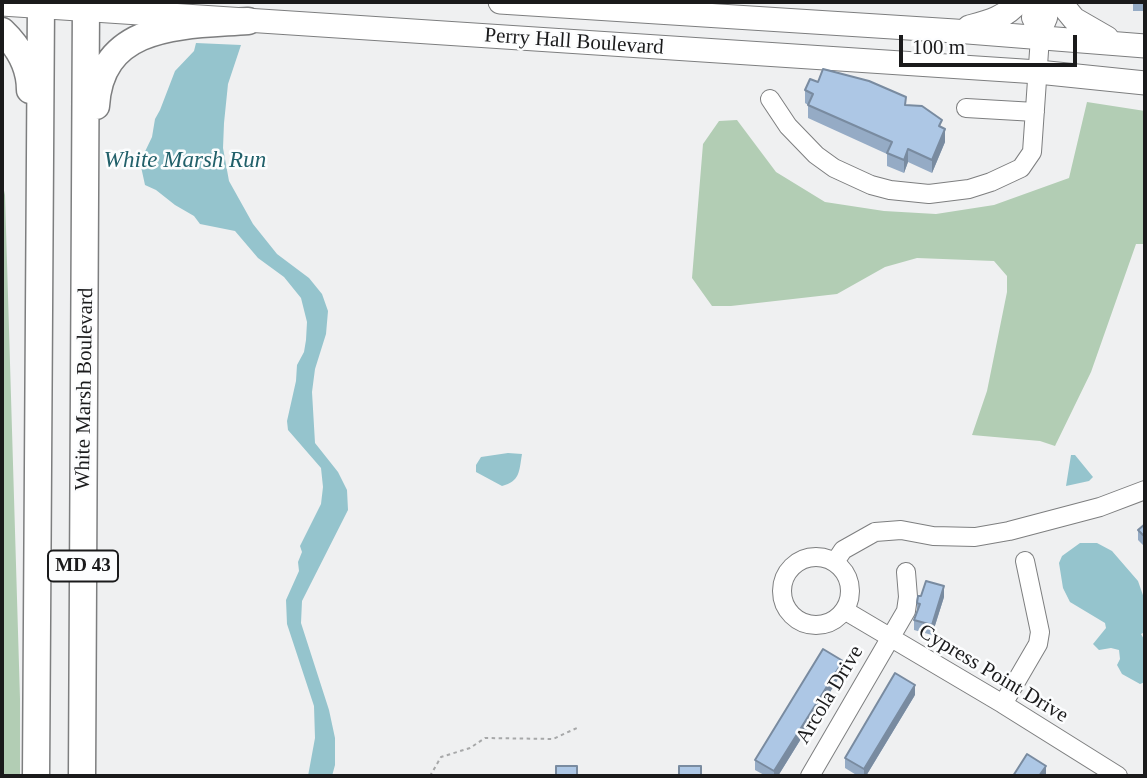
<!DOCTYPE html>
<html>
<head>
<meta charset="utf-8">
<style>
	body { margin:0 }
	#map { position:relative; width:1147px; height:778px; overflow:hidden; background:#eff0f1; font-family:Georgia,serif }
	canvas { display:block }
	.frame { position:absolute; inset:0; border:4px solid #1a1a1b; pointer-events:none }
	.scale { position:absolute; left:899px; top:35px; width:178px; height:32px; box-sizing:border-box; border:4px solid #1a1a1b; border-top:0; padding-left:9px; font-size:21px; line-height:24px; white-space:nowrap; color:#1a1a1b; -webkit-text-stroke:5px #fcfdfe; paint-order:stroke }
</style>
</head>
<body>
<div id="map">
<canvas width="1147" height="778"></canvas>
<div class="frame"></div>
<div class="scale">100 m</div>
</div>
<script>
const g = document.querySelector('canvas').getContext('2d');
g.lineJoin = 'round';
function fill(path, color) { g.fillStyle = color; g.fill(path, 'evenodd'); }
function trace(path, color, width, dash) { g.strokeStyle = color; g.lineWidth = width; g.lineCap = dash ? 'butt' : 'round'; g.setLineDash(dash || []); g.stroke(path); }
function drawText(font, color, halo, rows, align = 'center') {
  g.font = font + ' Georgia,serif'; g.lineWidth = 5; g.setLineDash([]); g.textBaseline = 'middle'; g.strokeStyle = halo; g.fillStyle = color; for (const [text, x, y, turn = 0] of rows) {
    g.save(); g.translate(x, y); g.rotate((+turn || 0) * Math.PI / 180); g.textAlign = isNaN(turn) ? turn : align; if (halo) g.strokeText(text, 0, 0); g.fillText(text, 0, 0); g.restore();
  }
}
const green = new Path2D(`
	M1087 102 1145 111V244H1136L1091 372 1055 446 1040 441 972 435 987 391 1007 292V276L994 261 917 258 885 267 837 294 731 306H712L692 278 703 144 719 121 737 120 776 172 825 202 884 211 936 214 994 205 1069 178Z
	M2 181 5 195 20 699V776H2Z`);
const water = new Path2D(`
	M196 43 241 45 228 84 224 123 223 148 229 181 253 224 277 254 309 278 322 294 328 311 326 334 315 369 312 392 315 443 338 472 347 490 348 510 302 601 301 623 329 710 335 738V765L332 776H308L315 738 314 706 287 624 286 600 299 571 298 562 302 552 300 546 321 504 323 487 321 468 288 430 287 421 296 381 297 365 304 352 306 340 307 322 301 298 284 277 258 258 235 231 200 224 194 216 175 205 156 190 145 185 140 162 152 137 155 119 160 110 175 71 194 51Z
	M508 453 522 454C519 472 520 481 502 486L476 472V465L481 457Z
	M1071 455H1075L1093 477 1089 481 1066 486Z
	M1080 543H1097L1112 551 1138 581 1145 601V632L1141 634 1145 641V682L1140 684 1122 674 1117 665 1120 659 1119 650 1111 648 1099 650 1093 644 1106 628 1105 623 1070 602 1063 588 1059 563 1062 556Z`);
const path = new Path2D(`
	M430 776 441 757 470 748 485 738 553 739 579 727`);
const minor = new Path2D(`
	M1032 2 1031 18 1040 37
	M770 99 788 126 816 155 834 168 871 185 890 190 929 194 969 189 991 182 1021 168 1032 152 1040 37 1048 18 1050 2
	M966 108 1035 112
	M782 591a34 34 0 1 1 68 0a34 34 0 1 1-68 0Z
	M835 562 843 550 875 532 901 530 933 536 975 537 1009 531 1100 507 1145 490
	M844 610 1003 704 1118 776
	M1003 704 1038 644 1040 632 1025 561
	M810 776 906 611 908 597 906 572`);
const major = new Path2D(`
	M500 2 955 31 1145 46
	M1060 2 1074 19 1107 38
	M2 4 1038 72 1145 83
	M969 27C988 22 1005 18 1018 2`);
const highway = new Path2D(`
	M2 31C19 47 30 66 30 90
	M96 106C101 21 185 26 248 21
	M36 776 41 2
	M82 776 86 2`);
const wall = new Path2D(`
	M1133 2H1145V11H1133Z
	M818 82 906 105 942 127 945 142 932 173 908 162 904 173 887 166V154L808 118V105L805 103V90Z
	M1145 524V547L1138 540V530Z
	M944 597 932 635 914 630V620L917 612V603Z
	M843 671 778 776H766L755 770V760Z
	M915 695 866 776H858L845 768V758Z`);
const shadedWall = new Path2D(`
	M945 129V142L932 173V160Z
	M908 149V162L904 173V160Z
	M944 586V597L932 635V625Z
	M843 661V671L778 776H774V771Z
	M915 685V695L866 776H864V769Z
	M1046 766V776H1039Z`);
const building = new Path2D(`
	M823 69 869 81 906 97 905 105 922 106 942 120 939 126 945 129 932 160 908 149 904 160 887 153 892 142 808 105 813 94 805 90 810 79 818 82Z
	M1145 524V537L1138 530Z
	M926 581 944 586 932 625 914 620 920 604 917 603 918 596H921Z
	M823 649 843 661 774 771 755 760Z
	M895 673 915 685 864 769 845 758Z
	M1027 754 1046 766 1039 776H1013Z
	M556 766H577V776H556Z
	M679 766H701V776H679Z`);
const shields = [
	[83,566,70]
];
const shieldNames = [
	["MD 43",83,566]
];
const streetNames = [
	["Perry Hall Boulevard",574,42,4],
	["White Marsh Boulevard",85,389,-89],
	["Cypress Point Drive",993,674,31],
	["Arcola Drive",830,695,-59]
];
const waterNames = [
	["White Marsh Run",185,161]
];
fill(green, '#b2cdb4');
fill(water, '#95c4cd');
trace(minor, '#7d7e7f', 20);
trace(major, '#7d7e7f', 25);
trace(highway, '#7d7e7f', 29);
trace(path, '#a7a8a9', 2, [3.5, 3.5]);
trace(minor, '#fff', 18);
trace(major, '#fff', 23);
trace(highway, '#fff', 26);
fill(wall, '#95abc5');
fill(shadedWall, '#798ba0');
fill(building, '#adc7e5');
trace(building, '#798ba0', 2);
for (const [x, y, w] of shields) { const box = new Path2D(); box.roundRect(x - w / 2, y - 15.5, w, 31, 5); g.fillStyle = '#fcfdfe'; g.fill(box); trace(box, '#1a1a1b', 2); }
drawText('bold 19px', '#1a1a1b', null, shieldNames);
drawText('21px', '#1a1a1b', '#fcfdfe', streetNames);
drawText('italic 23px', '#21606a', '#fcfdfe', waterNames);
</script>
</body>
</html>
